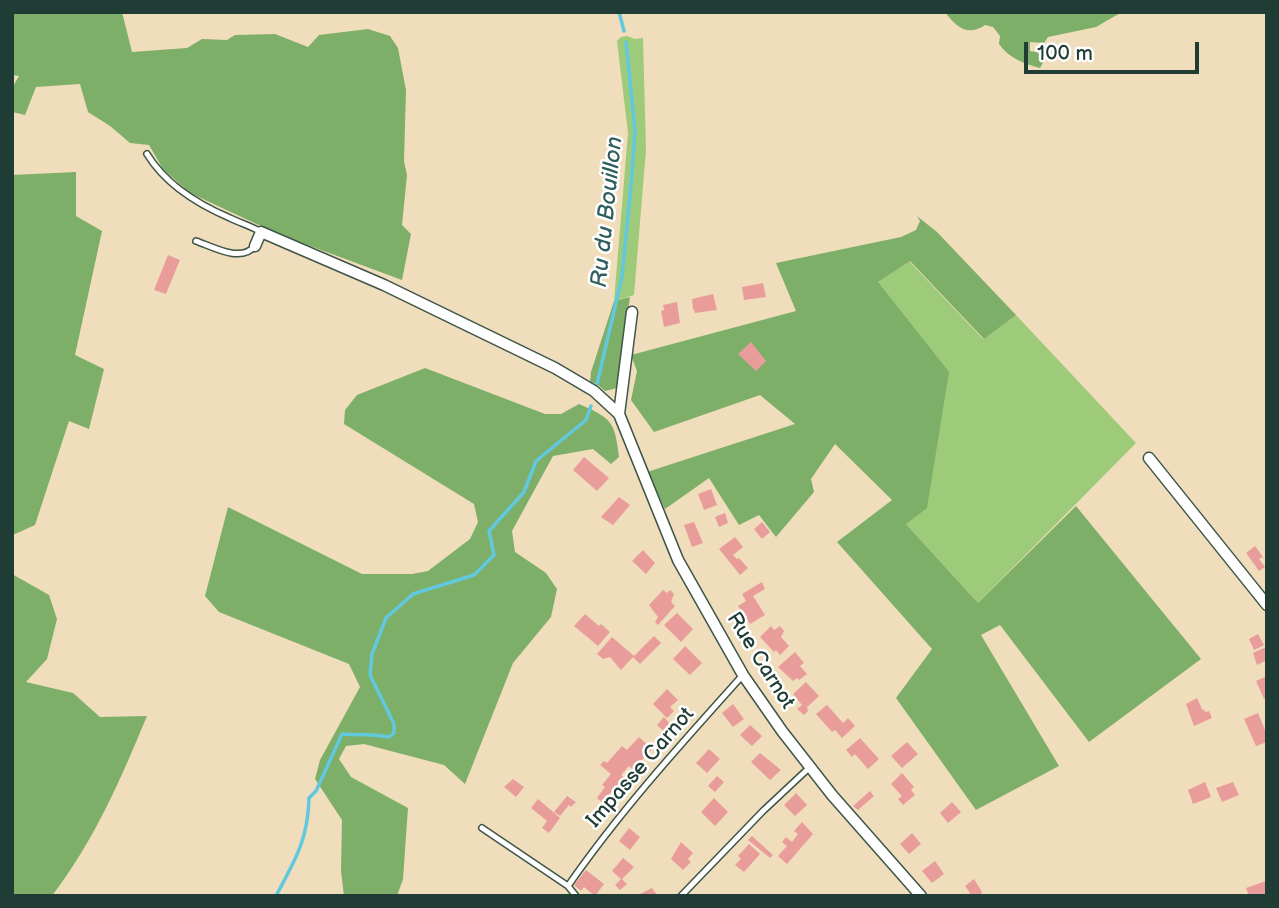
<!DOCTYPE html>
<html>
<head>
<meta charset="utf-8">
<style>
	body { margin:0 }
	#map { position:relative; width:1279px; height:908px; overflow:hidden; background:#f0ddbc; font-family:"Balsamiq Sans",sans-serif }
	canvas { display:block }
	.frame { position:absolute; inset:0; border:14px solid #1f3d34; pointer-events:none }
	.scale { position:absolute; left:1024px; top:42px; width:175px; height:32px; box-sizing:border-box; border:4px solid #1f3d34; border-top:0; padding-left:9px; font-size:21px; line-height:24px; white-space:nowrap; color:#1f3d34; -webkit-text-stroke:5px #fff; paint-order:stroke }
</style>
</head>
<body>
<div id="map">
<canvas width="1279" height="908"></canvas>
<div class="frame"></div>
<div class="scale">100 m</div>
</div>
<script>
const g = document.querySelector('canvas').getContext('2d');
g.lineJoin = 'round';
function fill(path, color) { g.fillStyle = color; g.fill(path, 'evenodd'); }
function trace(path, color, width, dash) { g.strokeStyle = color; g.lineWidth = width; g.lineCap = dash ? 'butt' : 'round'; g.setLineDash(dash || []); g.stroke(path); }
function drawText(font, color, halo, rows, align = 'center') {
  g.font = font + ' "Balsamiq Sans",sans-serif'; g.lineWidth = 5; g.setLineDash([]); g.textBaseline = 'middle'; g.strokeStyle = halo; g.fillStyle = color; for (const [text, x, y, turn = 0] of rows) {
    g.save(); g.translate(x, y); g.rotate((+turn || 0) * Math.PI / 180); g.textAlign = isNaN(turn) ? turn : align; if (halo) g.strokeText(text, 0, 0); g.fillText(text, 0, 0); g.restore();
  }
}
const green = new Path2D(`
	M627 36 635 39 643 38 646 150 634 295 614 301 628 133 617 41 621 37Z
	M909 261 983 339 1016 315 1136 443 978 603 906 524 878 282Z`);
const forest = new Path2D(`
	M12 12H122L132 52 187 48 202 39 227 40 235 35 275 34 308 47 319 35 368 29 390 36 398 48 406 90 404 161 407 175 402 225 411 234 402 280 278 234 190 193 163 169 149 145 130 143 110 126 88 112 80 84 36 87 25 115 12 112V88L19 76 12 75Z
	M945 12H1122L1096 27 1048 37 1044 43 1030 42V51L1043 53 1044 61 1040 68C1023 63 1010 59 999 44L1000 36 993 27 985 25C968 37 956 27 945 12Z
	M76 172V216L102 231 75 355 104 369 89 429 69 421 35 525 15 534 12 533V175Z
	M917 216 937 232 1016 315 984 339 910 261 878 282 949 372 927 508 906 524 978 603 1076 506 1201 659 1089 742 1000 625 981 635 1059 766 976 810 896 698 932 649 837 542 892 500 835 444 811 479 814 492 776 537 759 515 739 525 709 478 665 509 647 472 795 424 760 395 654 432 631 400 637 371 631 355 796 311 776 263 901 237 916 230 920 221Z
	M630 297 617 388 605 391 597 384 590 382 591 372 614 301Z
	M425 368 545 414H561L579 404C611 418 615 421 619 457L611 464 593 449 553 456 512 531 515 552 546 573 557 589 551 617 513 663 465 784 444 765 364 744 346 746 339 759 351 777 408 808 403 879 397 896H344L341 871 342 820 315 779 320 760 360 687 349 664 219 612 205 596 228 507 362 574H412L428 571 470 539 478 522 474 504 344 424 345 410 357 395Z
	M12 574 49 595 57 619 47 659 26 682 73 693 100 717 147 716C120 781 95 839 52 896H12Z`);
const stream = new Path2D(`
	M619 12 624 31
	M597 384 622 277 632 174 635 130 626 42
	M276 896C295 860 308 840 309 798L316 791 342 734C359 735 372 734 389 737L394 733V724L370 675 372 654 386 618 413 594 474 575 494 555 489 531 524 492 536 461 586 420 591 406`);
const building = new Path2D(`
	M168 255 180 260 166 294 154 290Z
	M763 283 766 297 744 300 742 287Z
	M713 294 717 310 695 313 694 309 693 310 692 299Z
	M677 302 680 323 664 327 661 311 664 310 663 305Z
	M751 342 766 361 756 371 738 354Z
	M584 457 609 478 597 491 573 470Z
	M711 489 717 505 704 510 698 494Z
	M619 497 630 505 613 525 601 517Z
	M725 513 728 523 719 527 715 517Z
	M694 522 703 543 692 547 684 525Z
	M762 522 770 532 762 539 754 529Z
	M735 537 743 547 733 555 737 559 739 558 748 568 740 575 719 549Z
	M1255 546 1263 557 1259 559 1265 567 1259 571 1246 553Z
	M643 550 655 563 646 574 632 561Z
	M762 582 765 589 753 596 765 615 750 624 738 606 746 601 742 594Z
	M663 590 667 593 670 590 674 594 671 602 675 606 658 625 655 622 658 617 649 605Z
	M677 613 693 629 681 642 664 625Z
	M585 614 599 626 601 624 610 632 598 646 574 626Z
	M771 626 774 630 780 626 784 631 781 637 789 646 780 655 776 650 774 652 760 637Z
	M1258 634 1264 645 1254 650 1249 639Z
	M654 636 661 643 640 664 633 657 621 670 610 657 603 659 597 654 612 637 634 656Z
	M685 646 702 663 690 675 673 659Z
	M1266 647 1267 660 1257 665 1253 653Z
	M795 652 804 663 800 666 807 674 799 680 797 678 793 681 778 667Z
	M1267 676V698L1264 699 1256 681Z
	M806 682 819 696 807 707 808 711 804 715 797 709 802 705 793 694Z
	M667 689 678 700 670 707 674 711 667 718 653 704Z
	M1197 698 1202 709 1206 712 1209 711 1212 718 1194 726 1186 704Z
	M733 704 744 719 733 727 722 713Z
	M827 705 843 723 848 718 855 726 842 738 835 730 832 732 816 714Z
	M1258 713 1267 735V742L1256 746 1244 719Z
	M664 717 673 727 667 734 657 725Z
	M750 725 762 736 752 746 740 735Z
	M639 737 652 749 633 770 629 766 621 775 624 778 621 782 608 796 610 798 605 805 597 798 605 787 602 785 611 774 600 765 604 761 607 763 622 746 627 750Z
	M860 738 879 759 868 769 855 754 852 757 846 750Z
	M907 742 918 754 902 768 891 756Z
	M709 749 720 759 707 773 696 763Z
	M760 753 781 770 770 780 751 762Z
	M902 773 914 787 911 790 915 795 903 805 898 799 902 796 891 784Z
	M717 776 724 782 715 792 708 786Z
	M513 779 524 787 516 797 504 787Z
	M1205 782 1211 797 1193 804 1188 790Z
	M1233 782 1239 795 1222 802 1216 788Z
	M870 791 874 796 858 810 853 806Z
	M796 793 807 805 795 816 784 805Z
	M567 796 576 802 571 807 569 805 560 816 554 812Z
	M714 798 728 812 715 826 701 812Z
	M538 799 560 818 549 833 542 828 547 821 531 808Z
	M952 802 961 812 948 823 940 813Z
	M802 822 813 834 787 864 778 856 787 846 782 842 786 837 792 842 798 834 794 831Z
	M629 828 640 837 630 850 619 841Z
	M912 833 921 844 909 854 900 844Z
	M752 836 773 855 770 858 748 840Z
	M681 842 693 853 688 859 691 862 683 870 671 859Z
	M749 844 760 854 744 872 735 865 741 859 738 856Z
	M623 858 634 867 622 879 627 884 620 890 615 885 621 879 612 871Z
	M935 861 944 874 932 883 922 871Z
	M586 870 604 884 595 896 584 887 581 891 574 885Z
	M974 879 982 892 980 896H966L970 893 965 886Z
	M1266 881 1267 896H1249L1246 888Z
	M652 888 658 896H636Z`);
const lane = new Path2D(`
	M147 154C166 185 197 204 230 218 240 223 251 226 261 232
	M196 241C213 247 241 263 255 246
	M482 828 568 886 576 896
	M568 886C620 811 681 744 742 676
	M681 896 763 811 810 767`);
const street = new Path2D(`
	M255 246 261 232 384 285 555 368 594 391 619 414 678 560 743 675 782 731 832 795 921 896
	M619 414 632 312
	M1149 458 1267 605`);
const streetNames = [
	["Rue Carnot",760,661,58],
	["Impasse Carnot",641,768,-49]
];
const waterNames = [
	["Ru du Bouillon",608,212,-84]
];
fill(green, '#9ecb79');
fill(forest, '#7eaf69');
trace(stream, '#61c8de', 3.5);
fill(building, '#e99d9b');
trace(lane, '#3e5548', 8);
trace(street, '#3e5548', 13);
trace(lane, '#fff', 5);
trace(street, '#fff', 10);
drawText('21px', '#1f3d34', '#fff', streetNames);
drawText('italic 23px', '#30605e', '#fff', waterNames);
</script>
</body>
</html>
